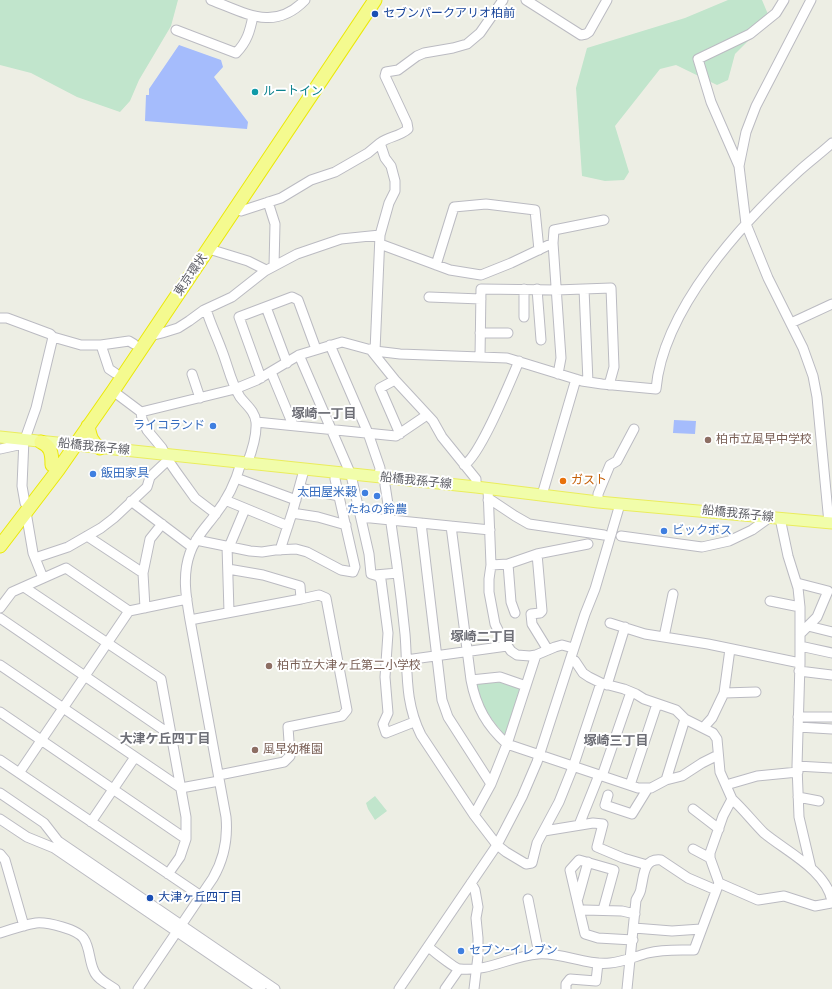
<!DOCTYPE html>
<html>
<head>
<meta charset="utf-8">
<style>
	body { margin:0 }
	canvas { display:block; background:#edeee4 }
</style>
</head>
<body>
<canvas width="832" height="989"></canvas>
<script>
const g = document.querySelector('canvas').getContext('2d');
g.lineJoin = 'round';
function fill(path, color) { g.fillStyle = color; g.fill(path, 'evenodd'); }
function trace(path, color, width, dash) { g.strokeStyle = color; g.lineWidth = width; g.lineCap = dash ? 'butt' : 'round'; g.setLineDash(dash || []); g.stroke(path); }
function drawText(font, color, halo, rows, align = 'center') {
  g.font = font + ' "Fira Sans","Noto Sans JP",sans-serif'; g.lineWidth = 4; g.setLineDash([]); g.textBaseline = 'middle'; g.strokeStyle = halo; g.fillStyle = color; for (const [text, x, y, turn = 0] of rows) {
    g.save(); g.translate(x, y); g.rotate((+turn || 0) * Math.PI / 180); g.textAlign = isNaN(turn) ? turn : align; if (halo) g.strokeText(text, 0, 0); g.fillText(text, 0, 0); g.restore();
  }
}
const green = new Path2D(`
	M0 0H178L171 26 139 80 130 101 120 112 77 97 31 73 0 65Z
	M728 0H762L770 19 735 54 728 80 717 85 676 65 660 69 615 126 629 172 624 180 605 181 582 176 576 88 587 48 685 18Z
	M500 679 523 687 506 736C489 717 483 708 475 683Z
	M375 796 387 811 375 820 368 809 366 803Z`);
const water = new Path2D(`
	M179 45 221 60 223 67 214 77 248 122 247 129 145 121 146 95H149V89Z
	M674 420 696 421 695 434 673 433Z`);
const minor = new Path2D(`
	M211 0C246 13 274 32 305 0
	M526 0 581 35 586 34 589 32 607 0
	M811 0 756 106 746 132 739 166 746 224 768 278 803 348 813 376 817 397 829 523
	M176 30 236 53C247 42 250 31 253 16
	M739 166 711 102 698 59 750 34 776 13 784 0
	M268 202 275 224 274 266
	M236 208 241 211 281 198 311 180 335 172 368 153 380 143
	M380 244 450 270 481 275 511 263 553 243
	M209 249 248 261 266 270
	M436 265 454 207 486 204 535 210 539 250
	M524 289V317
	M537 289 541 340
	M584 289 588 382
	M429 297 481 299
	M266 307 287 363
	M206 309C210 323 217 337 222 351 228 366 231 383 240 397 246 405 255 411 256 422 257 435 252 451 247 464
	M0 318H7L50 334 53 337 81 345H101L109 369 115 373
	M791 323 832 304
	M480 333H508
	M150 336 162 333 178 328 189 321 204 310 232 297 265 271 297 254 341 239 380 235
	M101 345 129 341 134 344
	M330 345 368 433 380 468 379 477
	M370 349 395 380 433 421 442 437 476 479V487
	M375 351 380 235 389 203 395 191V181L391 166 385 158 380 143C389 136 399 137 408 129L407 123 385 76 386 72 398 70 417 56 424 53 453 48 467 44 480 33 503 0
	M299 355 351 475 369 554 371 574 378 576 381 580 388 633 385 677 388 713 383 724 386 733 414 722
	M480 357 481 289 556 290 611 288 614 367 609 385
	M271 372 293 425
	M192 374 200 398
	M558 374 561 358 553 243 554 230 604 220
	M261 378 239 317 292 297 298 300 316 349
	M395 380 380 388 400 434
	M113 391 141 412 235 389 257 380 299 355 342 342 375 351 400 354 507 358 582 381 602 384 656 389C663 309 742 223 799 171 810 161 821 153 832 143
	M141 412 142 419 147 430 162 448 168 460 177 473 195 498 216 514
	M256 422 396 436 427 415
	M24 439 22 486 25 503
	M25 439 36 408 53 337
	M0 449 23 444
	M464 465C480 456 510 382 519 361
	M236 478 296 500
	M386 478 385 485C393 534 400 584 405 634 408 670 404 701 421 735L474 815 497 845 506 852 526 864 532 863 537 843 559 802 573 767 601 683
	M299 488 339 496
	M488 489 491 565 489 579V592L495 624 502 638 511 651 517 655 530 656 536 655 555 647 562 645 573 648
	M542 495 576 379
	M225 500 288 526
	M488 500H491L515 516 529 524 604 535
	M131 501 192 547
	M598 502V494L610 465 617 461 634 429
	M26 512 33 553 43 578
	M292 513 318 517 346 525
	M361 517 490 530
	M780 518 788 556 798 588 800 607V663L797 766 799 817 811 868
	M421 523 442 700 448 717 491 784
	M451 526 471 680C476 707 487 726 507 744L638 788H651L666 780 682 776 702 763 718 755
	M87 536 143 573
	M621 536 702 547 729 541 752 530 770 517
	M196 540 250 551 262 552 275 550 296 549 307 552 341 570 353 572 355 567 335 479 336 473
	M227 546 229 612
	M229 547 245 509
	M280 550 293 510 304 470
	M537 554 542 611 540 613 531 614 532 624 548 650
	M35 558 68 547 101 528 114 518 147 487 150 477 168 460
	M508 564 511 602 515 613
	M491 565 508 564 537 554 588 544
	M375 575 398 573
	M797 583 828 591 817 617 800 634
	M24 587 161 679 186 817V839L180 857 168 874
	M770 601 800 607
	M0 608 12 592 66 568 129 611
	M145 608 143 573 150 539 162 524
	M0 618 171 735
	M190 620 301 599 300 586 263 575 228 569
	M610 623 645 634 708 644 800 663
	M808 626 832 632
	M664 637 673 594
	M800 646 832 653
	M406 660 507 646
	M0 665 181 788 219 781
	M799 671 832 675
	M471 680 500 677 526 686
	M607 685 625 627
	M724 693 756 692
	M0 712 186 839
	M798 717H832
	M798 727 832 729
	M703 728 712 718 724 693 730 649
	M0 760 201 896
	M797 766 832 768
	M19 773 129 611 187 599
	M219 775 284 762 290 756 288 727 342 716 347 710 326 598 319 595 301 599
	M602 776 631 692
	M666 780 685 719
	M630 785 657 704
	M726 785 757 776 798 772
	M0 793 44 823 58 841 275 989
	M608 795 605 805 632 814 648 788
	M798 797 819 801
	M732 799C744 810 753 822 764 833 787 852 826 870 832 901
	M693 809 719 829
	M474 815 491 784 507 744 536 655
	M0 819 27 837 54 848 261 989
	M91 822 135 757
	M579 825 599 775
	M544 831 593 823 603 824 597 847 623 858 647 865
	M693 849 710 858
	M0 854 5 860 24 926
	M471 883 475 890 478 907 476 918 478 938V956L474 989
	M719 883 758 900 784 896 815 906 832 903
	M578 898 588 862
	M528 899 539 954
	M580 913 570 870 579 860 614 870 603 910
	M634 928 672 931 701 929
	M0 933C12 929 24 925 36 923 47 922 78 929 84 939 90 948 89 961 94 971 97 979 108 984 115 989
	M633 940 598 938 585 934 580 913 584 910 622 911 635 914
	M428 947C434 951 455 969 460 969 488 972 511 956 538 954 562 952 587 966 610 963 623 962 636 956 648 953 663 949 678 950 694 950L719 883 710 858V853L723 816 732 799 720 772 717 739 713 733 685 719 676 710 644 699 636 694 624 689 601 683 589 677 583 673 575 661 570 660
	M138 989 213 878C224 859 228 839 226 817L190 620C186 597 182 575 190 553 195 538 206 527 215 515 227 500 236 481 241 463
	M399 989 497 845 522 797 537 762 585 614 595 589 620 504
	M445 989 459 969
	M566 989V984L570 979 596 981 598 963
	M627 989 636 900C638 896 641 892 641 888 644 876 643 858 661 860L688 878 716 890`);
const major = new Path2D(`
	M0 437 476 487 598 502 832 523`);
const highway = new Path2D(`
	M88 426C90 436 91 442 100 448
	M41 442C51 446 52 454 52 465
	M0 546 58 470 113 391 375 0`);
const markers = [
	[375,14,4,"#1a4fb4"],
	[255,92,4,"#0f9aa8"],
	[213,426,4,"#3f7fe0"],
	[708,440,4,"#8d6e63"],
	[93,474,4,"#3f7fe0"],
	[563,481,4,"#e8710a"],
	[365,493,4,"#3f7fe0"],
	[377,496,4,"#3f7fe0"],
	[664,531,4,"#3f7fe0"],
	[269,666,4,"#8d6e63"],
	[255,750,4,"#8d6e63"],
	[150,898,4,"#1a4fb4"],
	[461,951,4,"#3f7fe0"]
];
const transitNames = [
	["セブンパークアリオ柏前",383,14],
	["大津ヶ丘四丁目",158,898]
];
const cultureNames = [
	["ルートイン",263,92]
];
const streetNames = [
	["東京環状",191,275,-56],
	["船橋我孫子線",94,447,6],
	["船橋我孫子線",416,481,6],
	["船橋我孫子線",738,514,6]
];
const shopNames = [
	["ライコランド",205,426,"right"],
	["飯田家具",101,474],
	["太田屋米穀",357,493,"right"],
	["たねの鈴農",377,510,"center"],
	["ビックボス",672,531],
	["セブン-イレブン",469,951]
];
const educationNames = [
	["柏市立風早中学校",716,440],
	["柏市立大津ヶ丘第二小学校",277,666],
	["風早幼稚園",263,750]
];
const foodNames = [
	["ガスト",571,481]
];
const neighbourhoodNames = [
	["塚崎一丁目",324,414],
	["塚崎二丁目",483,637],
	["大津ケ丘四丁目",165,739],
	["塚崎三丁目",616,741]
];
fill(green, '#c1e5cc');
fill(water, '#a5bcfc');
trace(minor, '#bbbbc2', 11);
trace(major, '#eaed5d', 13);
trace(highway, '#ebe907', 15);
trace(minor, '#fff', 9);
trace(major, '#f1fdaa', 11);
trace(highway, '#f4fa8f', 13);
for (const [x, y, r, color] of markers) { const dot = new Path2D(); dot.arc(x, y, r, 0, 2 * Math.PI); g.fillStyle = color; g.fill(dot); trace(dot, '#fff', 1.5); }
drawText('12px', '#164399', '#fff', transitNames, 'left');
drawText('12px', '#0d838f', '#fff', cultureNames, 'left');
drawText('12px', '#5c5d64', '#fff', streetNames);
drawText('12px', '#366cbe', '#fff', shopNames, 'left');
drawText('12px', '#785e54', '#fff', educationNames, 'left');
drawText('12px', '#c56008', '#fff', foodNames, 'left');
drawText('bold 13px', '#6d6e76', '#fff', neighbourhoodNames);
</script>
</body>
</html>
